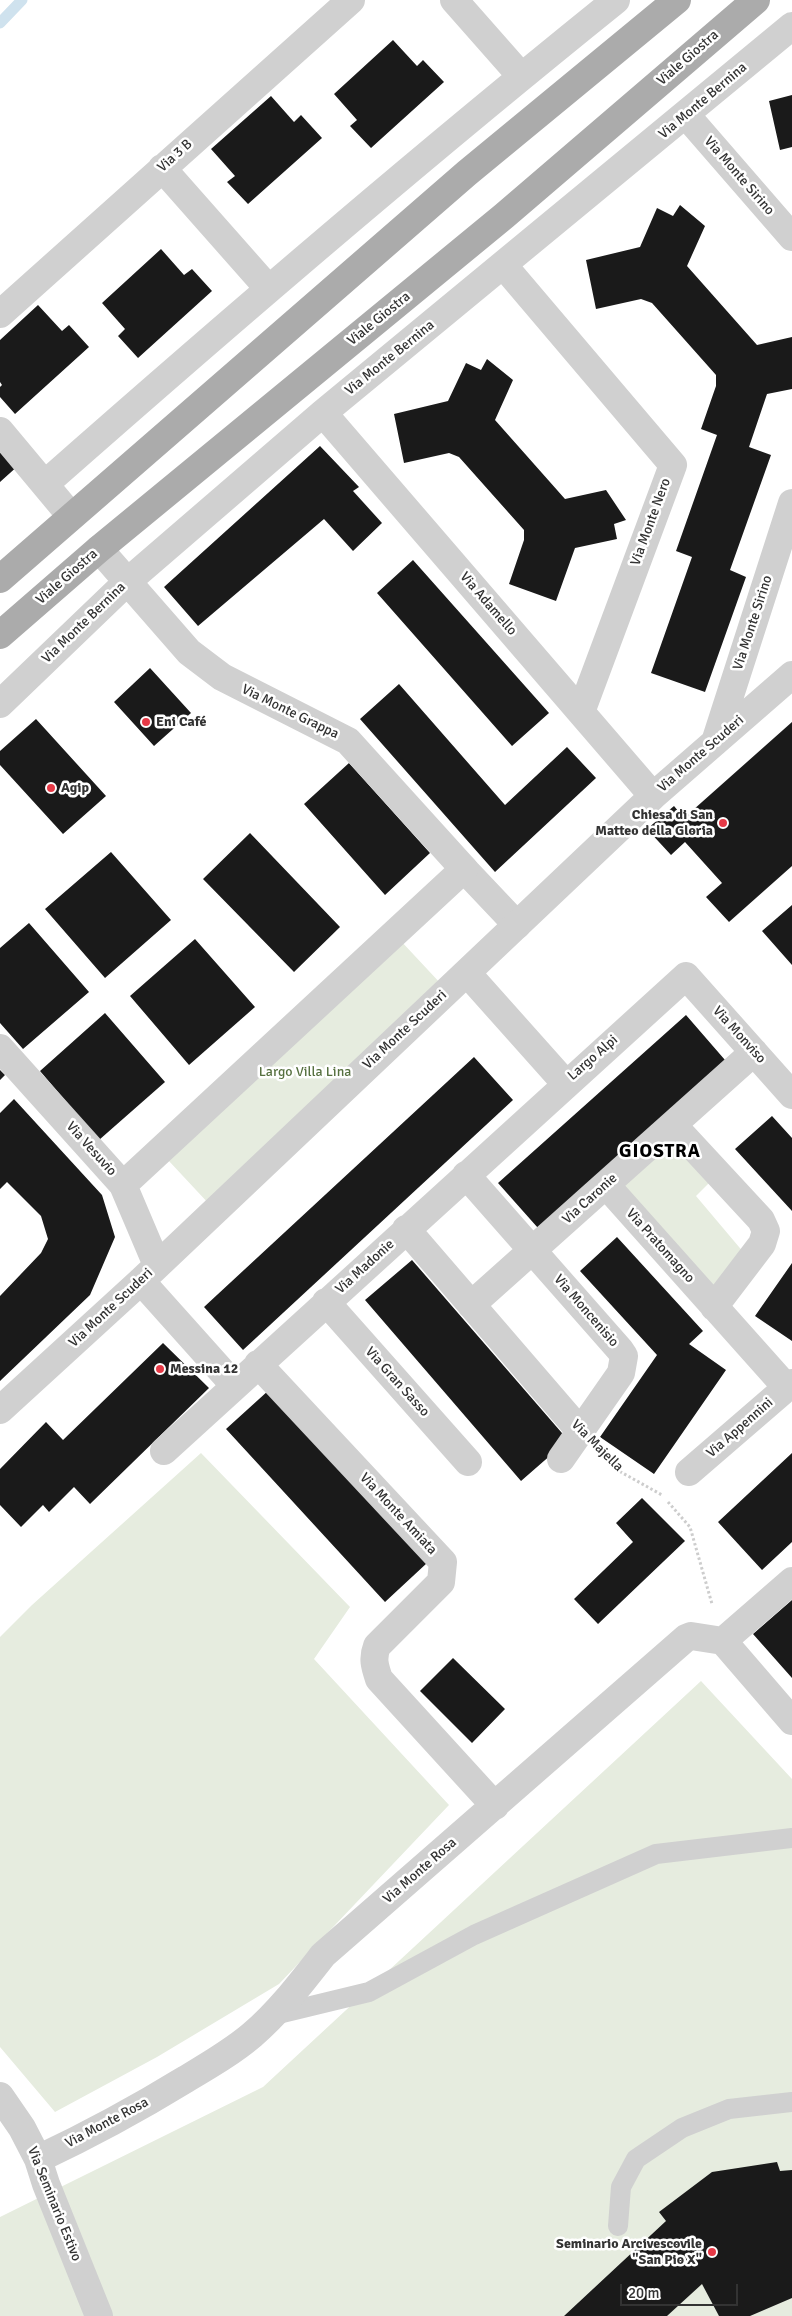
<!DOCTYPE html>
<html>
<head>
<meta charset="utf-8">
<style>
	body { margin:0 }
	#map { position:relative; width:792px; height:2316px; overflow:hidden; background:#fff; font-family:Signika,sans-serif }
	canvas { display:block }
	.scale { position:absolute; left:620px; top:2284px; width:118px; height:22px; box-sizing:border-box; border:2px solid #333; border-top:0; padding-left:6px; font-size:15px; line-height:18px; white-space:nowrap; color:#333; -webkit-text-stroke:4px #fff; paint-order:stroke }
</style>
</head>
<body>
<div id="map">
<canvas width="792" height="2316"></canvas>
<div class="scale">20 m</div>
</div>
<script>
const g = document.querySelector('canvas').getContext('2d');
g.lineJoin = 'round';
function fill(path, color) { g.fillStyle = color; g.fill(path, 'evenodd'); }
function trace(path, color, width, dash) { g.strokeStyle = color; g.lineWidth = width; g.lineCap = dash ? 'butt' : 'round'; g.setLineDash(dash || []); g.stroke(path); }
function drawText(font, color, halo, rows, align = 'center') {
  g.font = font + ' Signika,sans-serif'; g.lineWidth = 5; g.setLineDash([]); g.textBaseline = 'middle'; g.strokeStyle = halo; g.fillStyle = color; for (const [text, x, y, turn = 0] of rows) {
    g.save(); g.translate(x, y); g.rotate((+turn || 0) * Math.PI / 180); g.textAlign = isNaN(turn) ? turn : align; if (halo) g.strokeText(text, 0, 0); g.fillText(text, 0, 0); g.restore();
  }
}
const green = new Path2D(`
	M400 940 442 985 210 1205 168 1160Z
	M673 1125 718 1174 696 1196 750 1260 714 1307 606 1185Z
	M201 1453 350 1607 314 1659 449 1805 279 1984 157 2057 55 2112 0 2047V1637L32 1605Z
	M701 1681 792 1779V2316H0V2217L263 2087Z`);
const stream = new Path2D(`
	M0 23 22 0`);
const building = new Path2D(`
	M393 40 417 66 423 60 444 82 371 148 350 126 357 120 334 94Z
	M792 95V147L780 150 769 101Z
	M271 96 294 122 301 115 322 138 248 204 227 182 235 176 211 149Z
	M680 205 705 226 687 266 757 345 792 337V389L767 394 749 447 771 455 730 570 746 577 705 692 651 673 692 557 676 551 717 435 701 429 716 386V375L652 303 641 299 596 309 586 260 640 247 657 208 673 216Z
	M161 249 184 275 192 269 212 291 138 358 118 336 125 329 102 303Z
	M38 305 62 331 69 325 89 347 15 414 0 397V387L2 385 0 382V340Z
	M487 359 513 380 495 420 565 499 606 490 626 520 614 524 617 539 575 548 556 601 509 584 524 540V530L459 457 449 453 404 463 394 414 448 401 466 363 481 370Z
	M0 442 20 464 0 482Z
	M320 446 359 487 353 491 382 523 353 551 324 519 198 626 164 587Z
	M413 560 549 713 512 746 377 593Z
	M150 668 191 713 154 746 114 702Z
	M399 684 505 805 567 747 596 778 495 872 360 719Z
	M36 719 106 796 63 834 0 765V751Z
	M792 722V866L729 922 706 897 722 883 685 842 671 855 647 829 674 806 684 818Z
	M349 763 430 853 385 895 304 804Z
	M250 833 340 927 294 972 203 879Z
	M111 852 171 920 105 978 45 909Z
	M792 905V965L762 931Z
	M29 923 89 992 23 1049 0 1023V948Z
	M195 939 255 1007 189 1065 130 996Z
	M105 1013 165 1082 99 1140 40 1071Z
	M686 1015 725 1060 538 1228 498 1183Z
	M474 1057 513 1100 243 1350 204 1307Z
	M0 1070 5 1075 0 1080Z
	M14 1099 102 1195 115 1237 90 1295 0 1381V1296L41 1253 48 1239 41 1216 7 1182 0 1189V1113Z
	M772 1116 792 1138V1211L735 1149Z
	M617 1237 703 1331 689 1344 726 1370 654 1474 600 1437 657 1355 580 1271Z
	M412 1260 568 1440 521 1481 365 1300Z
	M792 1263V1341L755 1316Z
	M163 1343 209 1388 90 1504 74 1487 49 1512 43 1505 21 1527 0 1505V1469L46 1422 63 1440Z
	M269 1390 427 1563 385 1602 226 1429Z
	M792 1453V1542L762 1570 718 1522Z
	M642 1498 685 1541 598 1624 574 1599 633 1542 616 1523Z
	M792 1600V1678L753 1634Z
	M453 1658 505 1709 472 1743 420 1691Z
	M777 2162 780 2171 792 2170V2298L750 2316H719L702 2284 667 2316H564L666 2221 659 2212 712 2172Z`);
const path = new Path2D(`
	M605 1458 619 1471 662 1495
	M668 1502 690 1527 712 1604`);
const service = new Path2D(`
	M274 2015 369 1992 474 1935 656 1854 792 1838
	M618 2226 621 2187 636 2159 682 2128 729 2109 792 2102`);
const pedestrian = new Path2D(`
	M464 869 517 925`);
const minor = new Path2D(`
	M454 0 521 76
	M686 115 792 237
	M162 168 268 288
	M504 266 673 465 581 712
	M0 314 351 0
	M323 413 653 796
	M0 431 71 516
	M45 484C232 319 421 157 616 0
	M99 549 189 652 222 677 348 741 464 869 123 1185
	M0 704 127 582 323 413 792 26
	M715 742 792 503
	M467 973 566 1084
	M0 1048 123 1185 157 1265
	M673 1125 761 1220 766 1231 762 1244 714 1307
	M466 1175 620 1350 624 1356 621 1373 561 1459
	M606 1185 787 1388
	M406 1229 581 1432
	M141 1281 235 1386
	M326 1302 468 1462
	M471 1305 754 1052
	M258 1364 443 1562 441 1582 377 1646C372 1659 375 1667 379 1679L495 1806
	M0 1410 141 1281 653 796 792 675
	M164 1451 686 976 792 1095
	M689 1472 792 1383
	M723 1641 792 1721
	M0 2096 22 2128 38 2159 46 2184 99 2316
	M38 2159C89 2135 137 2109 186 2079 208 2066 232 2052 252 2035 279 2012 301 1983 323 1955L686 1638 691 1636 723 1641 792 1581`);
const primary = new Path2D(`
	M0 579 467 173 677 0
	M0 635 99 549 504 216 756 0`);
const markers = [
	[146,722,5,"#e63946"],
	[51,788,5,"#e63946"],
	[723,823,5,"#e63946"],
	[160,1369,5,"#e63946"],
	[712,2252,5,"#e63946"]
];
const streetNames = [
	["Viale Giostra",688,58,-41],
	["Via Monte Bernina",703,101,-40],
	["Via 3 B",175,156,-42],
	["Via Monte Sirino",739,176,49],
	["Viale Giostra",379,319,-39],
	["Via Monte Bernina",390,358,-39],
	["Via Monte Nero",651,522,-70],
	["Viale Giostra",67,577,-41],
	["Via Adamello",488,604,49],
	["Via Monte Bernina",84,623,-44],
	["Via Monte Sirino",753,623,-72],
	["Via Monte Grappa",290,712,26],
	["Via Monte Scuderi",701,754,-41],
	["Via Monte Scuderi",405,1030,-43],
	["Via Monviso",739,1035,48],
	["Largo Alpi",593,1058,-41],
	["Via Vesuvio",91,1149,48],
	["Via Caronie",590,1199,-42],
	["Via Pratomagno",660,1246,48],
	["Via Madonie",365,1267,-42],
	["Via Monte Scuderi",111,1308,-43],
	["Via Moncenisio",586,1311,49],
	["Via Gran Sasso",397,1382,48],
	["Via Appennini",740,1428,-41],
	["Via Majella",597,1446,45],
	["Via Monte Amiata",398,1514,47],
	["Via Monte Rosa",420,1871,-41],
	["Via Monte Rosa",107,2123,-28],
	["Via Seminario Estivo",54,2204,68]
];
const poiNames = [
	["Eni Café",156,722],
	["Agip",61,788],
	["Chiesa di San",713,815,"right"],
	["Matteo della Gloria",713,831,"right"],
	["Messina 12",170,1369],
	["Seminario Arcivescovile",702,2244,"right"],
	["\"San Pio X\"",702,2260,"right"]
];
const parkNames = [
	["Largo Villa Lina",305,1072]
];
const districtNames = [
	["GIOSTRA",660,1152]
];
fill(green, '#e6ecdf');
trace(stream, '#cfe2ee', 11);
fill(building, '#1a1a1a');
trace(path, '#cdcdcd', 3, [2.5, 2.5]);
trace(service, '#d0d0d0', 20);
trace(pedestrian, '#d0d0d0', 28);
trace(minor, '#d0d0d0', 28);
trace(primary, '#ababab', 28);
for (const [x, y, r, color] of markers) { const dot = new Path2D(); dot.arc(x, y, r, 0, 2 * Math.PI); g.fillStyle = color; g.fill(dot); trace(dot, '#fff', 2); }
drawText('14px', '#333', '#fff', streetNames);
drawText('bold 14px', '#333', '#fff', poiNames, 'left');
drawText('14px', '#56703f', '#fff', parkNames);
g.letterSpacing = '1px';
drawText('bold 19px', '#000', '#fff', districtNames);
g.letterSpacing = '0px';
</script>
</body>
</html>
